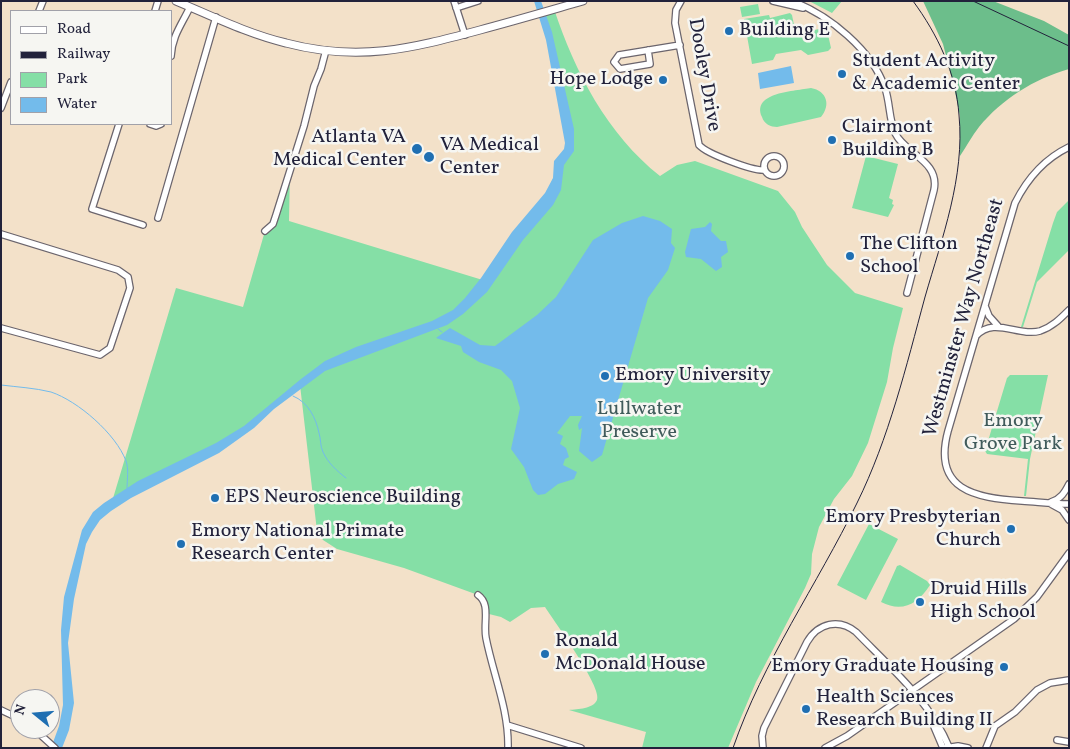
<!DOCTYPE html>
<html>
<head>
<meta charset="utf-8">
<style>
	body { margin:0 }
	#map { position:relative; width:1070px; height:749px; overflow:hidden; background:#f3e1c9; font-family:Vollkorn,serif }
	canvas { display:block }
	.frame { position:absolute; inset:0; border:2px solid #22223b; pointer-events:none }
	.legend { position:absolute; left:10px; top:10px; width:162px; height:115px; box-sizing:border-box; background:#f6f6f2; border:1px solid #a1a1a9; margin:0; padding:6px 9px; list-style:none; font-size:15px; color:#22223b }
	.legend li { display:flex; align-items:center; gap:10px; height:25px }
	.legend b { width:25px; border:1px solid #a1a1a9 }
	.north { position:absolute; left:10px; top:689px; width:50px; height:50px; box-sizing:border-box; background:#f6f6f2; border:1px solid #a1a1a9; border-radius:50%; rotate:287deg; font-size:14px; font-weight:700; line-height:20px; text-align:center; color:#22223b }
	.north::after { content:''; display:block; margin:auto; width:18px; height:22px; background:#1f6fb2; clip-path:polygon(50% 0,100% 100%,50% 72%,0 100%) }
</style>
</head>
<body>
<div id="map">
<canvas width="1070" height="749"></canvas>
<div class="frame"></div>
<ul class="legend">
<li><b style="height:6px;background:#fff"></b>Road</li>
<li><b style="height:6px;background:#22223b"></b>Railway</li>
<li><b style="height:14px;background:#85dfa6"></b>Park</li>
<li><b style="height:14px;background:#73bbeb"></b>Water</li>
</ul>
<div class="north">N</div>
</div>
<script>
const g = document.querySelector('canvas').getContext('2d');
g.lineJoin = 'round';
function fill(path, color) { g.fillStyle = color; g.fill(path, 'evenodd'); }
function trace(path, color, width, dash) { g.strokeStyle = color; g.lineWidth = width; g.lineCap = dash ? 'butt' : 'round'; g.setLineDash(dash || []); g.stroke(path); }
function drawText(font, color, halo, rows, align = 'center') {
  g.font = font + ' Vollkorn,serif'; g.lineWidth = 5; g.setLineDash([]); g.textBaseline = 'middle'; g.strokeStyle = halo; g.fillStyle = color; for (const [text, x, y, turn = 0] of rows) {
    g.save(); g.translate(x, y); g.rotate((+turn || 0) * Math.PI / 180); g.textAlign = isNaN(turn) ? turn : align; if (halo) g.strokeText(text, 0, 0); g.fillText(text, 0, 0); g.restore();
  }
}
const green = new Path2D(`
	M809 1H842L832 13Z
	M758 4 760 14 742 17 740 7Z
	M554 9C575 72 607 134 660 176L677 165 695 161 778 191 795 212 802 227 827 265 855 293 903 308 893 348 887 382 868 443 852 476 834 499 819 527 812 554 811 574 805 588 756 682 728 748H642L646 732 569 710C578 709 593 709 597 700 603 688 554 621 545 607L531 608 510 622 501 617 485 613 486 606 478 595 404 568 337 549 323 540 317 531 300 385 243 430 111 505 176 288 243 307 265 231 270 227 290 169 289 221 486 281 537 213 570 142 541 13Z
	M790 13 792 15 794 25 773 30V32L797 28 800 33 824 28 827 30 831 48 828 51 808 55 801 50 776 54 773 60 752 64 744 19 769 15 772 24 770 18Z
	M811 88C827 91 831 105 821 117L777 127C771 127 764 124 762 117 751 92 796 91 811 88Z
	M866 156 898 164 889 198 893 200 892 204 894 205 888 217 852 208Z
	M1069 200V250L1037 282 1023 327H1021L1053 223 1057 212Z
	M1010 375H1048L1030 459 1026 496H1024L1028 459 987 454 985 451 1007 378Z
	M869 524 898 539 866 600 837 585Z
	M900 565 927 581 930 585C918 604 902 613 881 602L897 566Z`);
const forest = new Path2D(`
	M923 1H993L1044 21 1069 35V69C1034 79 1002 99 979 127 972 136 966 147 960 156V116L954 87 943 44Z`);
const water = new Path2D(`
	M534 1H541L552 32 574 129V151L564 165 561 190 553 205 523 240 487 292 463 314 447 325 325 371 274 409 254 428 219 453 131 498 111 511 100 520 92 532 86 544 74 599 68 643 74 703 69 730 62 748H51L59 726 63 705 61 630 64 597 82 530 93 512 104 503 138 481 216 443 244 426 301 379 325 361 356 347 432 321 453 310 465 298 481 278 512 232 545 193 553 178 554 161 564 149 565 143 546 40Z
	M791 66 794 83 760 89 758 73Z
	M643 216 660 221 672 229 671 243 675 248 668 270 648 298 602 455 592 462 579 451 582 428 579 430 578 425 582 416H570L557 433 563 436 560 444 566 448 569 457 565 459 563 465 577 472 574 479 558 484 545 494 538 495 533 490 524 467 511 449 520 408 512 381 501 370 479 362 463 352 461 346 436 338 450 328 480 345 495 346 537 315 556 297 593 240 622 223Z
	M710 222 712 224 711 231 721 241H726L728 252 721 257 722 267 716 271 701 259 686 257 685 252 691 229 705 227Z`);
const stream = new Path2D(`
	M438 329 442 332
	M1 385C17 387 35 388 51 392 78 401 116 434 126 461 129 469 127 480 127 488
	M293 396C308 402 316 418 319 433 321 439 320 446 323 452 328 463 337 471 346 478`);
const minor = new Path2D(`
	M454 1 465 35
	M681 1 676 10 675 23 699 145C707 154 753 171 764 170
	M773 1 803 8
	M792 1C829 15 872 50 885 88 890 102 889 120 895 133 905 154 940 161 934 190L907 293
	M456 8 478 1
	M39 11 43 1
	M155 11 158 1
	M648 50 650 64 620 69 614 62 619 55 680 45
	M171 56C172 36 182 24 190 7
	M1 108 11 82
	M119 124 92 209 143 225
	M150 124 156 126 161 124
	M1069 147C1044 159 1027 179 1015 203L948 431C932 490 975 498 1022 501 1038 502 1053 504 1069 504
	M764 166a10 10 0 1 1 20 0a10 10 0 1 1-20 0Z
	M158 218 216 17
	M265 231 273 224 276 215 304 126 314 86 321 69 326 50
	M1 234 118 270 128 277 130 288 110 348 100 355 1 328
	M985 306 989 316 998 326
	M976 336C994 316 1018 337 1040 331 1052 327 1060 319 1069 310
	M1051 502C1061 499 1065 492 1069 484
	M1051 504 1062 510 1069 520
	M478 595C491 604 483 623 486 638 493 674 509 710 508 748
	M1 710 20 719
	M929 715 943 748
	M507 725 581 748
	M34 729 55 748
	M1057 740 1069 742
	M763 748 762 736 764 728 807 642C818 623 839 618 856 632 890 667 930 701 949 747
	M825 748 847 736 1014 619 1037 597 1069 553
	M945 748 958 746 968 748
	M986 748 995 726 1015 712 1037 690 1050 683 1069 680`);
const major = new Path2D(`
	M176 1C212 16 248 34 286 43 358 62 410 49 480 30 514 21 548 11 583 1`);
const rail = new Path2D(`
	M973 1 1069 46
	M733 748C763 661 817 585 857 503 889 438 906 367 925 297 942 238 965 177 959 115 956 73 938 35 913 1`);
const markers = [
	[729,31,5,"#1f6fb2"],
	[842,74,5,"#1f6fb2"],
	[663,80,5,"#1f6fb2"],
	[832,140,5,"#1f6fb2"],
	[417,149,6,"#1f6fb2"],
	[429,157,6,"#1f6fb2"],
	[850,256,5,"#1f6fb2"],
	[605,376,5,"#1f6fb2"],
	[215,498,5,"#1f6fb2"],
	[1011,529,5,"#1f6fb2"],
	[181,544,5,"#1f6fb2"],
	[920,602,5,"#1f6fb2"],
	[545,654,5,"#1f6fb2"],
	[1004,667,5,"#1f6fb2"],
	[806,709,5,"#1f6fb2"]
];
const poiNames = [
	["Building E",739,31],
	["Student Activity",852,62],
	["& Academic Center",852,85],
	["Hope Lodge",653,80,"right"],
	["Clairmont",842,128],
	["Building B",842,151],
	["Atlanta VA",406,138,"right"],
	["Medical Center",406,161,"right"],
	["VA Medical",440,146],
	["Center",440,169],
	["The Clifton",860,245],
	["School",860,268],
	["Emory University",615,376],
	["EPS Neuroscience Building",225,498],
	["Emory Presbyterian",1001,518,"right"],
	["Church",1001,541,"right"],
	["Emory National Primate",191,532],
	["Research Center",191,555],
	["Druid Hills",930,590],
	["High School",930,613],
	["Ronald",555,642],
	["McDonald House",555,665],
	["Emory Graduate Housing",994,667,"right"],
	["Health Sciences",816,698],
	["Research Building II",816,721]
];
const streetNames = [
	["Dooley Drive",703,75,80],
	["Westminster Way Northeast",965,318,-74]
];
const parkNames = [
	["Lullwater",639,410],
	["Preserve",639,433],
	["Emory",1013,422],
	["Grove Park",1013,445]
];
fill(green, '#85dfa6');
fill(forest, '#6cbe8b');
fill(water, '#73bbeb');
trace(stream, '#73bbeb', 1);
trace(minor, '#6b656d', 8);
trace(major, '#6b656d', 9);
trace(minor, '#fff', 5.5);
trace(major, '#fff', 7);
trace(rail, '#22223b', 1);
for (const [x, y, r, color] of markers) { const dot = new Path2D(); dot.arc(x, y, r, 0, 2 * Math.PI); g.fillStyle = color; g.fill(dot); trace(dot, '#f6f6f2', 2); }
drawText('20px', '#22223b', '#f6f6f2', poiNames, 'left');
drawText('20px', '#22223b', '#f6f6f2', streetNames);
drawText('20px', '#405b5b', '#f6f6f2', parkNames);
</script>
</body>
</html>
